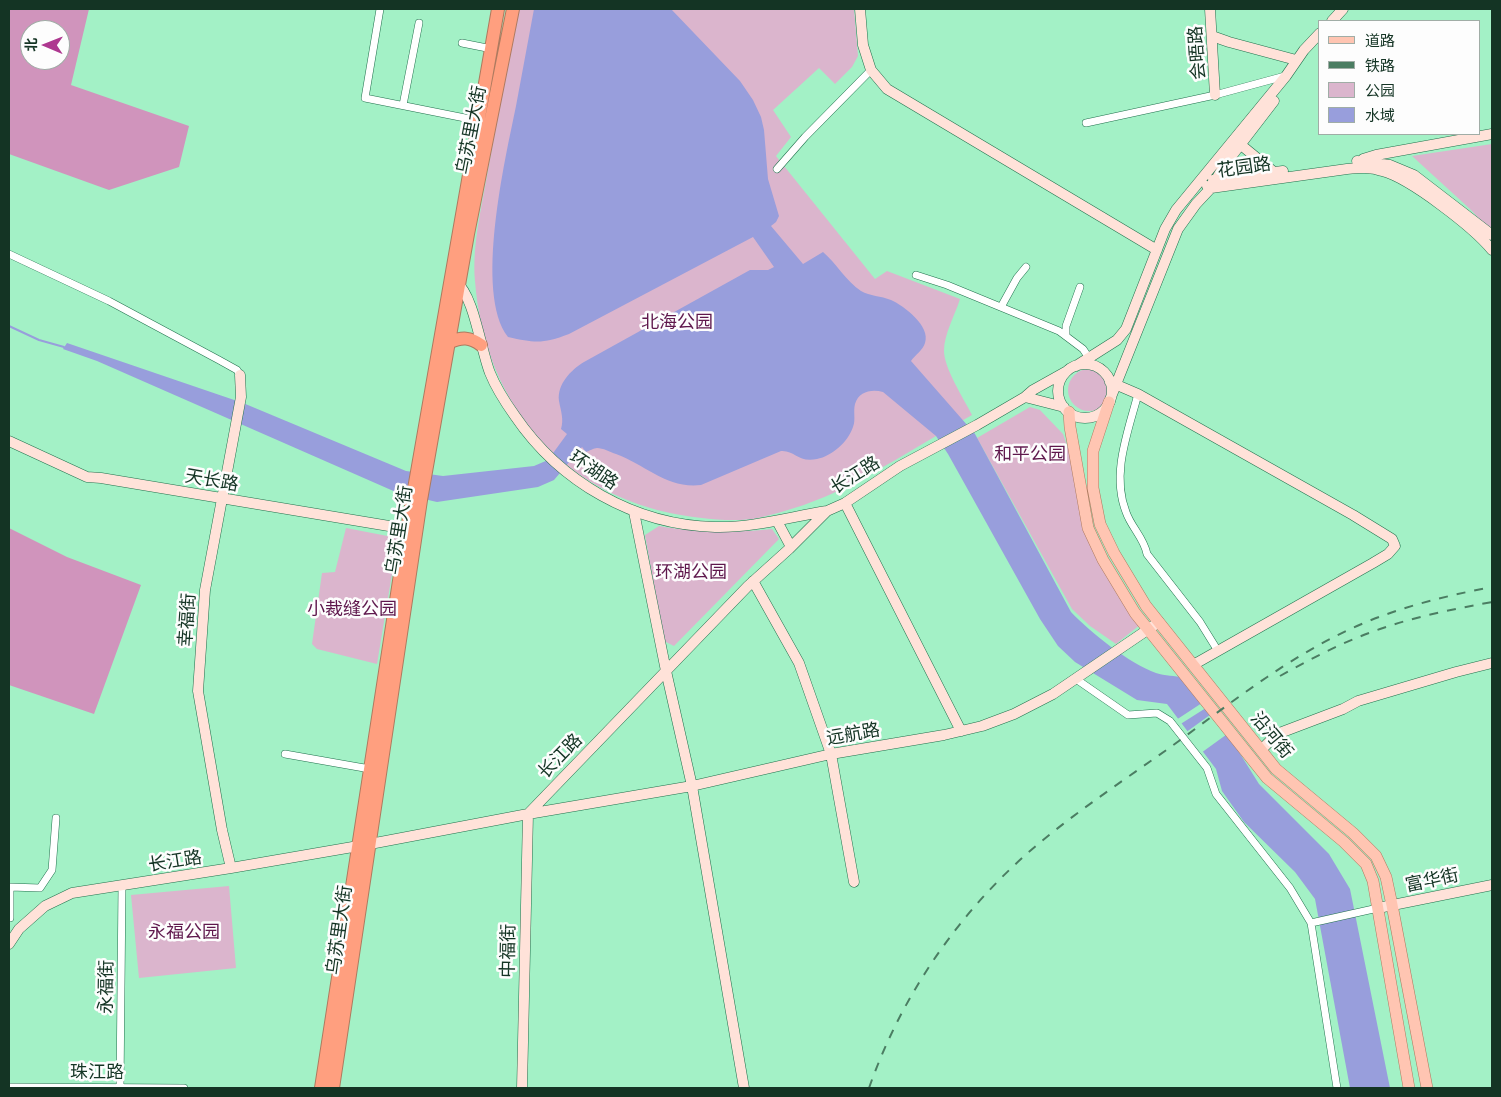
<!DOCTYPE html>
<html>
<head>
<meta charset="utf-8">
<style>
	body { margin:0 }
	#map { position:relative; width:1501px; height:1097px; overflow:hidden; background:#a3f1c6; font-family:Commissioner,"Noto Sans SC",sans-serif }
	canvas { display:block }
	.frame { position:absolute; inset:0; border:10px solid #143424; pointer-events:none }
	.legend { position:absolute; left:1318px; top:20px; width:162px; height:115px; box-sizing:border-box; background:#fdfdfd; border:1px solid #a0ada6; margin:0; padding:6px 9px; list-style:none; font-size:15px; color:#143424 }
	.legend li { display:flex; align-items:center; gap:10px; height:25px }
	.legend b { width:25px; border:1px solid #a0ada6 }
	.north { position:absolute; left:20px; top:20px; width:50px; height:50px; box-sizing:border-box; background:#fdfdfd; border:1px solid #a0ada6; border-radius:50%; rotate:271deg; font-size:14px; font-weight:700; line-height:20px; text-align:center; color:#143424 }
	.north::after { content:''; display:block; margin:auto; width:18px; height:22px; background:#ae3890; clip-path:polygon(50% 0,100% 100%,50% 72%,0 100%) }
</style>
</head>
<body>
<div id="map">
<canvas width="1501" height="1097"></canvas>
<div class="frame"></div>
<ul class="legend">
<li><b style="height:6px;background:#ffc5b2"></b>道路</li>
<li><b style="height:6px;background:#4b7d62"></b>铁路</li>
<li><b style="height:14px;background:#dbb5cd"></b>公园</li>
<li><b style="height:14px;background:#989edc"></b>水域</li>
</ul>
<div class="north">北</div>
</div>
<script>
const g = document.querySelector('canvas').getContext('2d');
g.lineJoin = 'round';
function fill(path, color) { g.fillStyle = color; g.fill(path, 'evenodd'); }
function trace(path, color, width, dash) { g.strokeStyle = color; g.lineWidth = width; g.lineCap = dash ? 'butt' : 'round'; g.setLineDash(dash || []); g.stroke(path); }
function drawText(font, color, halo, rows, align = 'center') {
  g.font = font + ' Commissioner,"Noto Sans SC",sans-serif'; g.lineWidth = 5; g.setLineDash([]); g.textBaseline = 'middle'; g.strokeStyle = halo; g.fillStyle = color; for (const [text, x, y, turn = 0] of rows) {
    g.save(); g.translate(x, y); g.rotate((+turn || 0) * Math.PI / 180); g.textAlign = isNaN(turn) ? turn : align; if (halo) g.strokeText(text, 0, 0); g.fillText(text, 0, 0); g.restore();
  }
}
const green = new Path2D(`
	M517 9H854L858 56 852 67 835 84 819 68 773 110 791 137 776 156 875 279 887 271 960 299C955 315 944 334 944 351 944 368 964 399 972 415 930 439 889 465 846 487 819 501 788 511 758 518 735 523 693 518 670 513 554 488 484 397 475 281 472 244 482 206 488 170 498 116 507 62 517 9Z
	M1492 144V232L1470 209 1412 156Z
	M1068 390a21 21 0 1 1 42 0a21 21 0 1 1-42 0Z
	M1030 407 1040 410 1063 434 1070 454 1084 530 1141 624 1116 644 1090 626 1072 609 977 438Z
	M659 526C699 533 731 533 772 529L779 539 674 646 664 641 645 535Z
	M346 528 398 538 377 664 317 649 312 644 322 573 335 572Z
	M229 886 236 968 139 978 131 895Z`);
const forest = new Path2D(`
	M9 9H89L71 85 189 126 179 167 109 190 9 154ZM30 30H60V60H30Z
	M9 528 67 557 141 585 94 714 9 685Z`);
const water = new Path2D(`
	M534 9H671L740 81 753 100 761 117 764 130 768 179 779 216 776 222 771 226 803 264 823 252C836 263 846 281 861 291 870 296 881 296 891 300 904 306 931 326 925 343 923 350 915 355 911 361L975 434 1071 612C1090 632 1130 664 1156 673 1165 676 1175 676 1183 677L1229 736 1259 784 1329 854 1350 889 1390 1088H1350L1315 899 1295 872 1244 822 1222 791 1216 769 1167 704 1137 700 1075 662 1058 646 1040 619 948 454 936 436 883 392C872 389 859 391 855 404 853 412 856 420 853 427 848 442 832 456 817 459 798 463 795 450 781 451L701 485C667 489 646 465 616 454 610 452 603 448 597 448 594 448 589 451 586 452L582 447 554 480 538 487 437 502 398 493 97 361 63 349 67 343 243 403 406 471 443 476 534 466 548 460 567 434 561 429C564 419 561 412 559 401 557 384 571 370 584 362L750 270H768L774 267 753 237 569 334C543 344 535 343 508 337 474 293 505 160 516 106 522 74 528 41 534 9Z`);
const pier = new Path2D(`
	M1205 701 1209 706 1179 725 1176 720Z
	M1214 712 1230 732 1201 753 1185 733Z`);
const stream = new Path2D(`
	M9 326 39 340 64 347`);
const street = new Path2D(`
	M380 9 365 98 480 121
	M462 43 492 49
	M403 105 419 23
	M1086 123 1215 95 1285 76
	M777 169 805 137 871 70
	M9 254 109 301 219 360 237 370 240 375
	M916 275 947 285 1059 331 1083 349 1089 358
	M1001 307 1017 278 1026 267
	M1066 336V326L1080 287
	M1138 394C1128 432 1111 474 1126 512 1131 527 1144 538 1147 554L1200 622 1218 651
	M1076 679 1128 715 1157 713 1170 721 1207 768 1216 794 1290 888 1311 923 1337 1088
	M285 754 370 769
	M10 918V887L40 888 52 870 56 818
	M1311 923 1378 908
	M9 1087 184 1088
	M120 1088 122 886`);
const secondary = new Path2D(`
	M860 9 863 45 871 70 887 89 1157 250
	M1210 9 1215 95
	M1332 21 1343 9
	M1212 36 1229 42 1296 60
	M1241 145 1274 172
	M1363 159 1376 155 1492 134
	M1357 161 1390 165 1414 175 1492 235
	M1213 180 1283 171
	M1207 186 1211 188 1347 169C1359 168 1371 167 1382 171 1410 178 1474 228 1492 250
	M456 282C474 295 481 351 490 373 496 388 505 402 515 416 560 482 634 525 715 527 753 528 789 517 827 511
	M1058 391a27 27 0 1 1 54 0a27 27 0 1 1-54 0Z
	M1076 366 1117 340 1126 329 1165 229 1176 210 1286 76 1304 50 1320 33
	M1117 383 1110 382 1138 394 1353 515 1392 539 1395 546 1388 554 1373 563 1193 665
	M1025 397 1064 407
	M1109 402 1178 229 1196 204 1211 188 1224 166 1274 101
	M9 441 87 477 101 478 413 530
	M845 503 961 731
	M634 512 666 671 692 786 744 1088
	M777 521 791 547
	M753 581 799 663 831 754 854 882
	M1261 750 1277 734 1343 709 1358 701 1456 672 1492 663
	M528 814 748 586 789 549 827 511 845 503 900 466 977 425 1025 397 1033 390 1067 371
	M231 868 222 830 198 691 205 590 241 397 240 375
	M1378 908 1492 885
	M9 944 19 929 45 906 72 893 231 868 370 844 528 814 692 786 831 754 944 735 982 726 1014 714 1053 694 1159 622
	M522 1088 528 814`);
const primary = new Path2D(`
	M1109 402 1093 451V488L1100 524 1114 553 1146 606 1276 769 1353 833 1376 856 1386 877 1392 905 1427 1088
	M1069 412 1070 427 1088 528 1103 560 1135 613 1267 778 1344 842 1366 864 1373 881 1409 1088`);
const highway = new Path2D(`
	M450 342C462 337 470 337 481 345
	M321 1088 407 529 498 9
	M333 1088 421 500 468 234 513 9`);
const rail = new Path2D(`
	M1280 676C1312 658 1345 641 1380 629 1417 616 1455 609 1492 602
	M869 1088C902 994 961 909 1037 845 1080 809 1127 778 1172 746 1231 703 1289 656 1357 626 1400 607 1445 596 1492 587`);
const streetNames = [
	["会晤路",1197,53,-94],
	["乌苏里大街",471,130,-79],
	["花园路",1244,167,-8],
	["环湖路",594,470,34],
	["长江路",855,475,-32],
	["天长路",212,480,10],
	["乌苏里大街",399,530,-81],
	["幸福街",187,620,-86],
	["远航路",853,734,-10],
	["沿河街",1272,735,50],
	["长江路",560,756,-46],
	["长江路",175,861,-9],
	["富华街",1432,880,-12],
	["乌苏里大街",339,930,-82],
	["中福街",508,951,-89],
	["永福街",106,987,-89],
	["珠江路",97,1072]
];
const parkNames = [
	["北海公园",677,322],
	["和平公园",1030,454],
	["环湖公园",691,572],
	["小裁缝公园",352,609],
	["永福公园",184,932]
];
fill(green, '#dbb5cd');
fill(forest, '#d094bc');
fill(water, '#989edc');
fill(pier, '#a3f1c6');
trace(stream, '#989edc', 2);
trace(street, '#21714d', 8);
trace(secondary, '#21714d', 11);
trace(primary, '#ad7a5f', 12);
trace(highway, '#ad7a5f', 14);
trace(street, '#fff', 7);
trace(secondary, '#ffe2d9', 10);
trace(primary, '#ffc5b2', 11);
trace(highway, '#ff9f7f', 12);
trace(rail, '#4b7d62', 2, [9, 9]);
drawText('18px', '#143424', '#fdfdfd', streetNames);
drawText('18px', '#5f184d', '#fdfdfd', parkNames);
</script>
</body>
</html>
